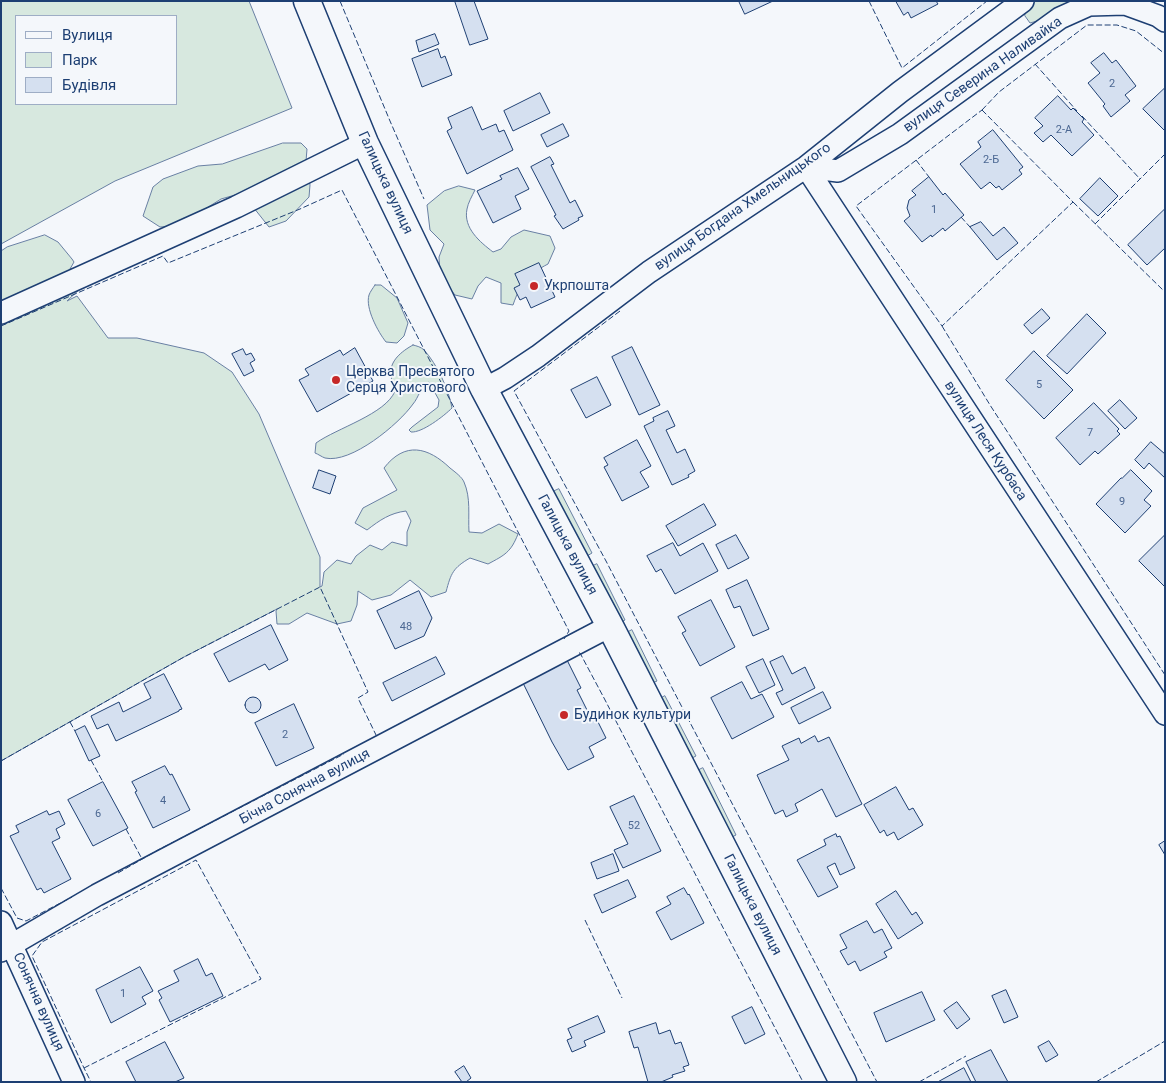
<!DOCTYPE html>
<html>
<head>
<meta charset="utf-8">
<style>
	body { margin:0 }
	#map { position:relative; width:1166px; height:1083px; overflow:hidden; background:#f4f7fb; font-family:Roboto,sans-serif }
	canvas { display:block }
	.frame { position:absolute; inset:0; border:2px solid #1d3f73; pointer-events:none }
	.legend { position:absolute; left:15px; top:15px; width:162px; height:90px; box-sizing:border-box; background:#f4f7fb; border:1px solid #9eadc5; margin:0; padding:6px 9px; list-style:none; font-size:15px; color:#1d3f73 }
	.legend li { display:flex; align-items:center; gap:10px; height:25px }
	.legend b { width:25px; border:1px solid #9eadc5 }
</style>
</head>
<body>
<div id="map">
<canvas width="1166" height="1083"></canvas>
<div class="frame"></div>
<ul class="legend">
<li><b style="height:6px;background:#f4f7fb"></b>Вулиця</li>
<li><b style="height:14px;background:#d7e8df"></b>Парк</li>
<li><b style="height:14px;background:#d5e0f0"></b>Будівля</li>
</ul>
</div>
<script>
const g = document.querySelector('canvas').getContext('2d');
g.lineJoin = 'round';
function fill(path, color) { g.fillStyle = color; g.fill(path, 'evenodd'); }
function trace(path, color, width, dash) { g.strokeStyle = color; g.lineWidth = width; g.lineCap = dash ? 'butt' : 'round'; g.setLineDash(dash || []); g.stroke(path); }
function drawText(font, color, halo, rows, align = 'center') {
  g.font = font + ' Roboto,sans-serif'; g.lineWidth = 4; g.setLineDash([]); g.textBaseline = 'middle'; g.strokeStyle = halo; g.fillStyle = color; for (const [text, x, y, turn = 0] of rows) {
    g.save(); g.translate(x, y); g.rotate((+turn || 0) * Math.PI / 180); g.textAlign = isNaN(turn) ? turn : align; if (halo) g.strokeText(text, 0, 0); g.fillText(text, 0, 0); g.restore();
  }
}
const green = new Path2D(`
	M1 1H249L292 108 115 181 1 244ZM176 16V104H16V16Z
	M1027 1H1076L1037 21 1030 23 1025 16Z
	M283 143H301L307 149 306 161 310 185 309 197 286 221 269 227 242 193 221 199 178 226 160 227 143 216 153 187 163 179 198 166 222 164Z
	M459 186 475 190C472 196 468 203 467 209 463 228 480 242 493 252L501 249 511 237 524 230 550 236 555 248 548 264C527 275 521 282 513 305L501 303V283L486 277 478 286 472 299 455 295 440 276 439 257 444 244 430 230 427 205 444 191Z
	M45 235 58 242 72 259 74 262 70 269 75 272 83 286 67 301 77 296 108 338H137L204 353 232 372 259 414 320 557V587L322 586 324 572 337 560 351 564 356 556 370 545 382 550 392 542 407 546V532L411 521 406 511C390 513 380 520 367 530L355 523 363 508 397 490 384 468C405 441 428 447 450 468 455 472 462 477 464 482 471 498 468 515 469 532L482 533 499 524 518 534C511 552 505 555 488 564L470 558C453 568 451 573 446 592L431 597 410 580 391 595 372 600 358 591 357 605 351 621 337 624 307 613 289 624H277L276 611 277 609 184 657 1 761V251L7 247Z
	M375 285H381L397 298 408 323 404 336 397 343 386 342C378 332 365 308 369 295 370 292 373 288 375 285Z
	M413 345C417 346 421 347 424 350 437 364 449 390 452 408 444 416 422 433 411 432L409 430 412 427 438 407 439 400 429 382C420 387 419 397 413 404 399 424 351 464 325 458 322 457 318 454 315 453L316 443C337 428 386 414 395 391 394 386 391 380 391 375 389 361 402 351 413 345Z
	M559 489 592 553 582 559 548 494Z
	M597 564 625 620 616 625 587 569Z
	M632 630 657 681 646 686 621 636Z
	M665 696 696 756 686 761 656 701Z
	M703 768 736 835 726 840 693 773Z`);
const building = new Path2D(`
	M455 1H474L488 39 470 45Z
	M739 1H773L745 14Z
	M896 1H936L938 4 911 18 908 12 904 15Z
	M435 34 439 44 419 52 416 41Z
	M438 49 441 58 445 56 452 75 422 87 412 59Z
	M1104 53 1112 63 1116 60 1136 86 1125 95 1130 101 1111 117 1103 106 1105 104 1088 83 1100 73 1091 63Z
	M1165 88V131L1143 109Z
	M540 93 550 113 513 131 504 111Z
	M1058 96 1071 110 1073 108 1084 119 1082 122 1094 135 1072 156 1051 135 1043 142 1034 133 1043 126 1035 118Z
	M472 107 482 130 496 124 499 132 504 130 513 150 467 174 447 131 452 128 448 118Z
	M563 124 569 136 547 147 541 135Z
	M993 130 1023 167 1019 170 1022 174 1002 190 999 186 996 188 990 182 981 189 960 164 981 147 978 142Z
	M550 157 554 164 551 165 570 203 575 200 583 216 578 218 579 220 563 229 554 216 556 215 531 167Z
	M518 168 529 189 515 196 521 209 493 223 477 191 502 179 500 176Z
	M929 177 943 195 945 193 964 215 945 231 943 228 932 237 931 235 922 242 904 221 910 216 907 208 909 200 916 195 912 191Z
	M1100 178 1118 196 1098 216 1080 199Z
	M1165 209V248L1147 265 1128 245Z
	M981 222 993 236 1004 227 1018 243 997 260 970 227Z
	M539 263 555 297 531 308 526 297 520 300 514 288 520 285 515 274Z
	M1042 309 1050 318 1032 334 1024 325Z
	M1087 314 1106 333 1067 374 1047 356Z
	M632 347 660 405 639 415 612 357Z
	M355 348 373 381 317 412 299 380 309 375 305 369 340 350 343 355Z
	M243 349 246 355 251 353 255 360 250 363 254 371 244 376 232 354Z
	M1034 351 1073 390 1044 419 1006 380Z
	M597 377 611 405 586 418 571 390Z
	M1120 400 1137 418 1125 429 1108 411Z
	M1094 403 1119 429 1117 431 1120 434 1098 454 1095 451 1080 465 1056 438Z
	M668 411 675 426 666 430 677 453 685 449 695 471 688 475 689 477 672 485 644 426 654 421 653 418Z
	M637 440 651 466 640 472 649 487 622 501 604 467 608 465 604 458Z
	M1151 442 1165 454V478L1149 463 1144 469 1135 460Z
	M319 470 336 476 330 494 313 488Z
	M1131 470 1152 491 1144 500 1151 506 1125 533 1096 504 1121 478H1122Z
	M704 504 716 525 678 546 666 526Z
	M736 535 749 558 728 569 716 545Z
	M1165 535V587L1139 561Z
	M673 543 680 556 703 543 718 571 675 594 661 569 656 572 647 556Z
	M747 580 769 629 753 636 740 606 734 608 726 590Z
	M419 591 432 618 424 636 395 649 377 611Z
	M711 600 735 647 700 666 682 633 686 631 678 617Z
	M271 625 288 660 269 670 265 664 229 682 214 654Z
	M783 656 792 674 805 667 815 688 782 705 776 693 783 690 770 662Z
	M436 657 445 674 392 701 383 683Z
	M763 659 775 685 759 693 746 667Z
	M567 660 581 688 577 690 590 716 594 714 606 738 589 747 594 757 568 770 552 742 523 683Z
	M164 674 182 709 179 710V711L116 741 108 724 97 729 91 716 119 702 123 712 151 698 144 684Z
	M742 682 751 699 762 694 774 717 732 739 711 698Z
	M823 692 831 708 799 724 791 708Z
	M245 705a8 8 0 1 1 16 0a8 8 0 1 1-16 0Z
	M294 704 314 748 276 766 255 723Z
	M85 726 100 756 89 761 75 731Z
	M815 736 818 742 829 737 862 804 836 817 822 789 795 804 798 811 786 817 783 810 775 814 757 775 789 760 782 746 799 738 801 743Z
	M165 766 170 775 172 774 190 810 153 828 135 792 137 791 132 782Z
	M103 782 128 828 93 846 68 800Z
	M896 787 909 810 913 808 923 825 898 840 894 832 887 836 884 830 880 833 864 805Z
	M634 796 661 851 623 868 614 850 628 844 610 807Z
	M47 811 49 815 59 811 65 824 56 829 60 838 52 842 71 879 44 893 41 888 37 890 10 836 19 832 16 826Z
	M836 834 837 837 840 836 855 868 840 875 835 863 827 867 838 887 818 897 797 860 826 845 824 840Z
	M1165 841V855L1159 845Z
	M613 854 619 871 597 879 591 863Z
	M628 880 636 897 602 913 594 895Z
	M684 888 688 895 689 894 704 923 671 940 656 912 671 904 667 897Z
	M896 891 912 915 916 912 923 923 898 939 876 904Z
	M867 921 874 933 882 929 892 948 884 952 887 957 860 971 855 961 848 965 840 951 847 948 840 935Z
	M198 959 206 976 212 973 223 996 170 1022 159 1000 162 998 158 991 179 981 174 971Z
	M140 967 153 991 142 997 146 1004 111 1023 96 990Z
	M1006 990 1018 1017 1004 1023 992 996Z
	M922 992 935 1020 886 1042 874 1013Z
	M957 1002 970 1019 957 1029 944 1011Z
	M752 1007 765 1034 745 1044 732 1017Z
	M598 1016 605 1032 584 1041 586 1046 572 1052 567 1040 572 1038 568 1029Z
	M656 1023 659 1034 670 1030 675 1044 681 1042 689 1065 683 1067 685 1071 672 1075 673 1077 661 1082H648L638 1047 634 1048 629 1032Z
	M1049 1041 1058 1055 1046 1062 1038 1047Z
	M165 1042 184 1078 175 1082H136L126 1062Z
	M991 1050 1008 1082H976L966 1062Z
	M464 1066 471 1078 466 1082H462L455 1072Z
	M964 1068 971 1082H938Z`);
const minor = new Path2D(`
	M806 167 1165 714
	M806 167 838 171 900 134 1060 18 1089 5 1125 4 1158 16 1165 21
	M1 313 236 207 365 143
	M484 389 505 378 538 356 649 272 806 167 900 92 1023 1
	M1 922 74 1082
	M1 951 97 895 610 626`);
const tertiary = new Path2D(`
	M307 1 365 143 484 389 610 626 843 1082`);
const fence = new Path2D(`
	M340 1 390 121 424 199
	M869 1 902 68 987 1
	M1035 64 1077 111
	M982 110 1073 202 942 326 856 206Z
	M982 110 999 92 1087 25H1117L1136 31 1165 54
	M1082 116 1140 179
	M916 160 929 177
	M1073 202 1165 292
	M961 217 970 227
	M1095 224 1165 154
	M620 311 514 391 606 561 877 1082
	M1 326 163 256 168 263 300 209 342 190 569 631 564 639
	M942 326 990 405 1165 675
	M579 653H580L604 698 803 1082
	M70 722 75 731
	M91 760 103 782
	M1 761 184 657 320 587 368 692 358 698 377 737
	M126 829 142 859
	M118 873 158 850 344 754
	M1 888 17 918 26 921 72 897
	M585 920 622 998
	M84 1068 261 979 196 860 42 942 32 956 84 1068 91 1082
	M919 1082 966 1056
	M1096 1082 1165 1041`);
const markers = [
	[534,286,5,"#c62828"],
	[336,380,5,"#c62828"],
	[564,715,5,"#c62828"]
];
const numberNames = [
	["2",1112,84],
	["2-А",1064,130],
	["2-Б",991,160],
	["1",934,210],
	["5",1039,385],
	["7",1090,433],
	["9",1122,502],
	["48",406,627],
	["2",285,735],
	["4",163,801],
	["6",98,814],
	["52",634,826],
	["1",123,994]
];
const streetNames = [
	["вулиця Северина Наливайка",983,75,-35],
	["Галицька вулиця",385,183,65],
	["вулиця Богдана Хмельницького",743,207,-35],
	["вулиця Леся Курбаса",985,441,57],
	["Галицька вулиця",567,545,62],
	["Бічна Сонячна вулиця",305,787,-28],
	["Галицька вулиця",752,905,63],
	["Сонячна вулиця",38,1002,66]
];
const poiNames = [
	["Укрпошта",544,286],
	["Церква Пресвятого",346,372],
	["Серця Христового",346,388],
	["Будинок культури",574,715]
];
fill(green, '#d7e8df');
trace(green, '#687fa3', 1);
fill(building, '#d5e0f0');
trace(building, '#1d3f73', 1);
trace(minor, '#1d3f73', 24);
trace(tertiary, '#1d3f73', 29);
trace(minor, '#f4f7fb', 21);
trace(tertiary, '#f4f7fb', 26);
trace(fence, '#1d3f73', 1, [6, 2.5]);
for (const [x, y, r, color] of markers) { const dot = new Path2D(); dot.arc(x, y, r, 0, 2 * Math.PI); g.fillStyle = color; g.fill(dot); trace(dot, '#f4f7fb', 2); }
drawText('11px', '#4b6792', null, numberNames);
drawText('14px', '#1d3f73', '#f4f7fb', streetNames);
drawText('14px', '#1d3f73', '#f4f7fb', poiNames, 'left');
</script>
</body>
</html>
